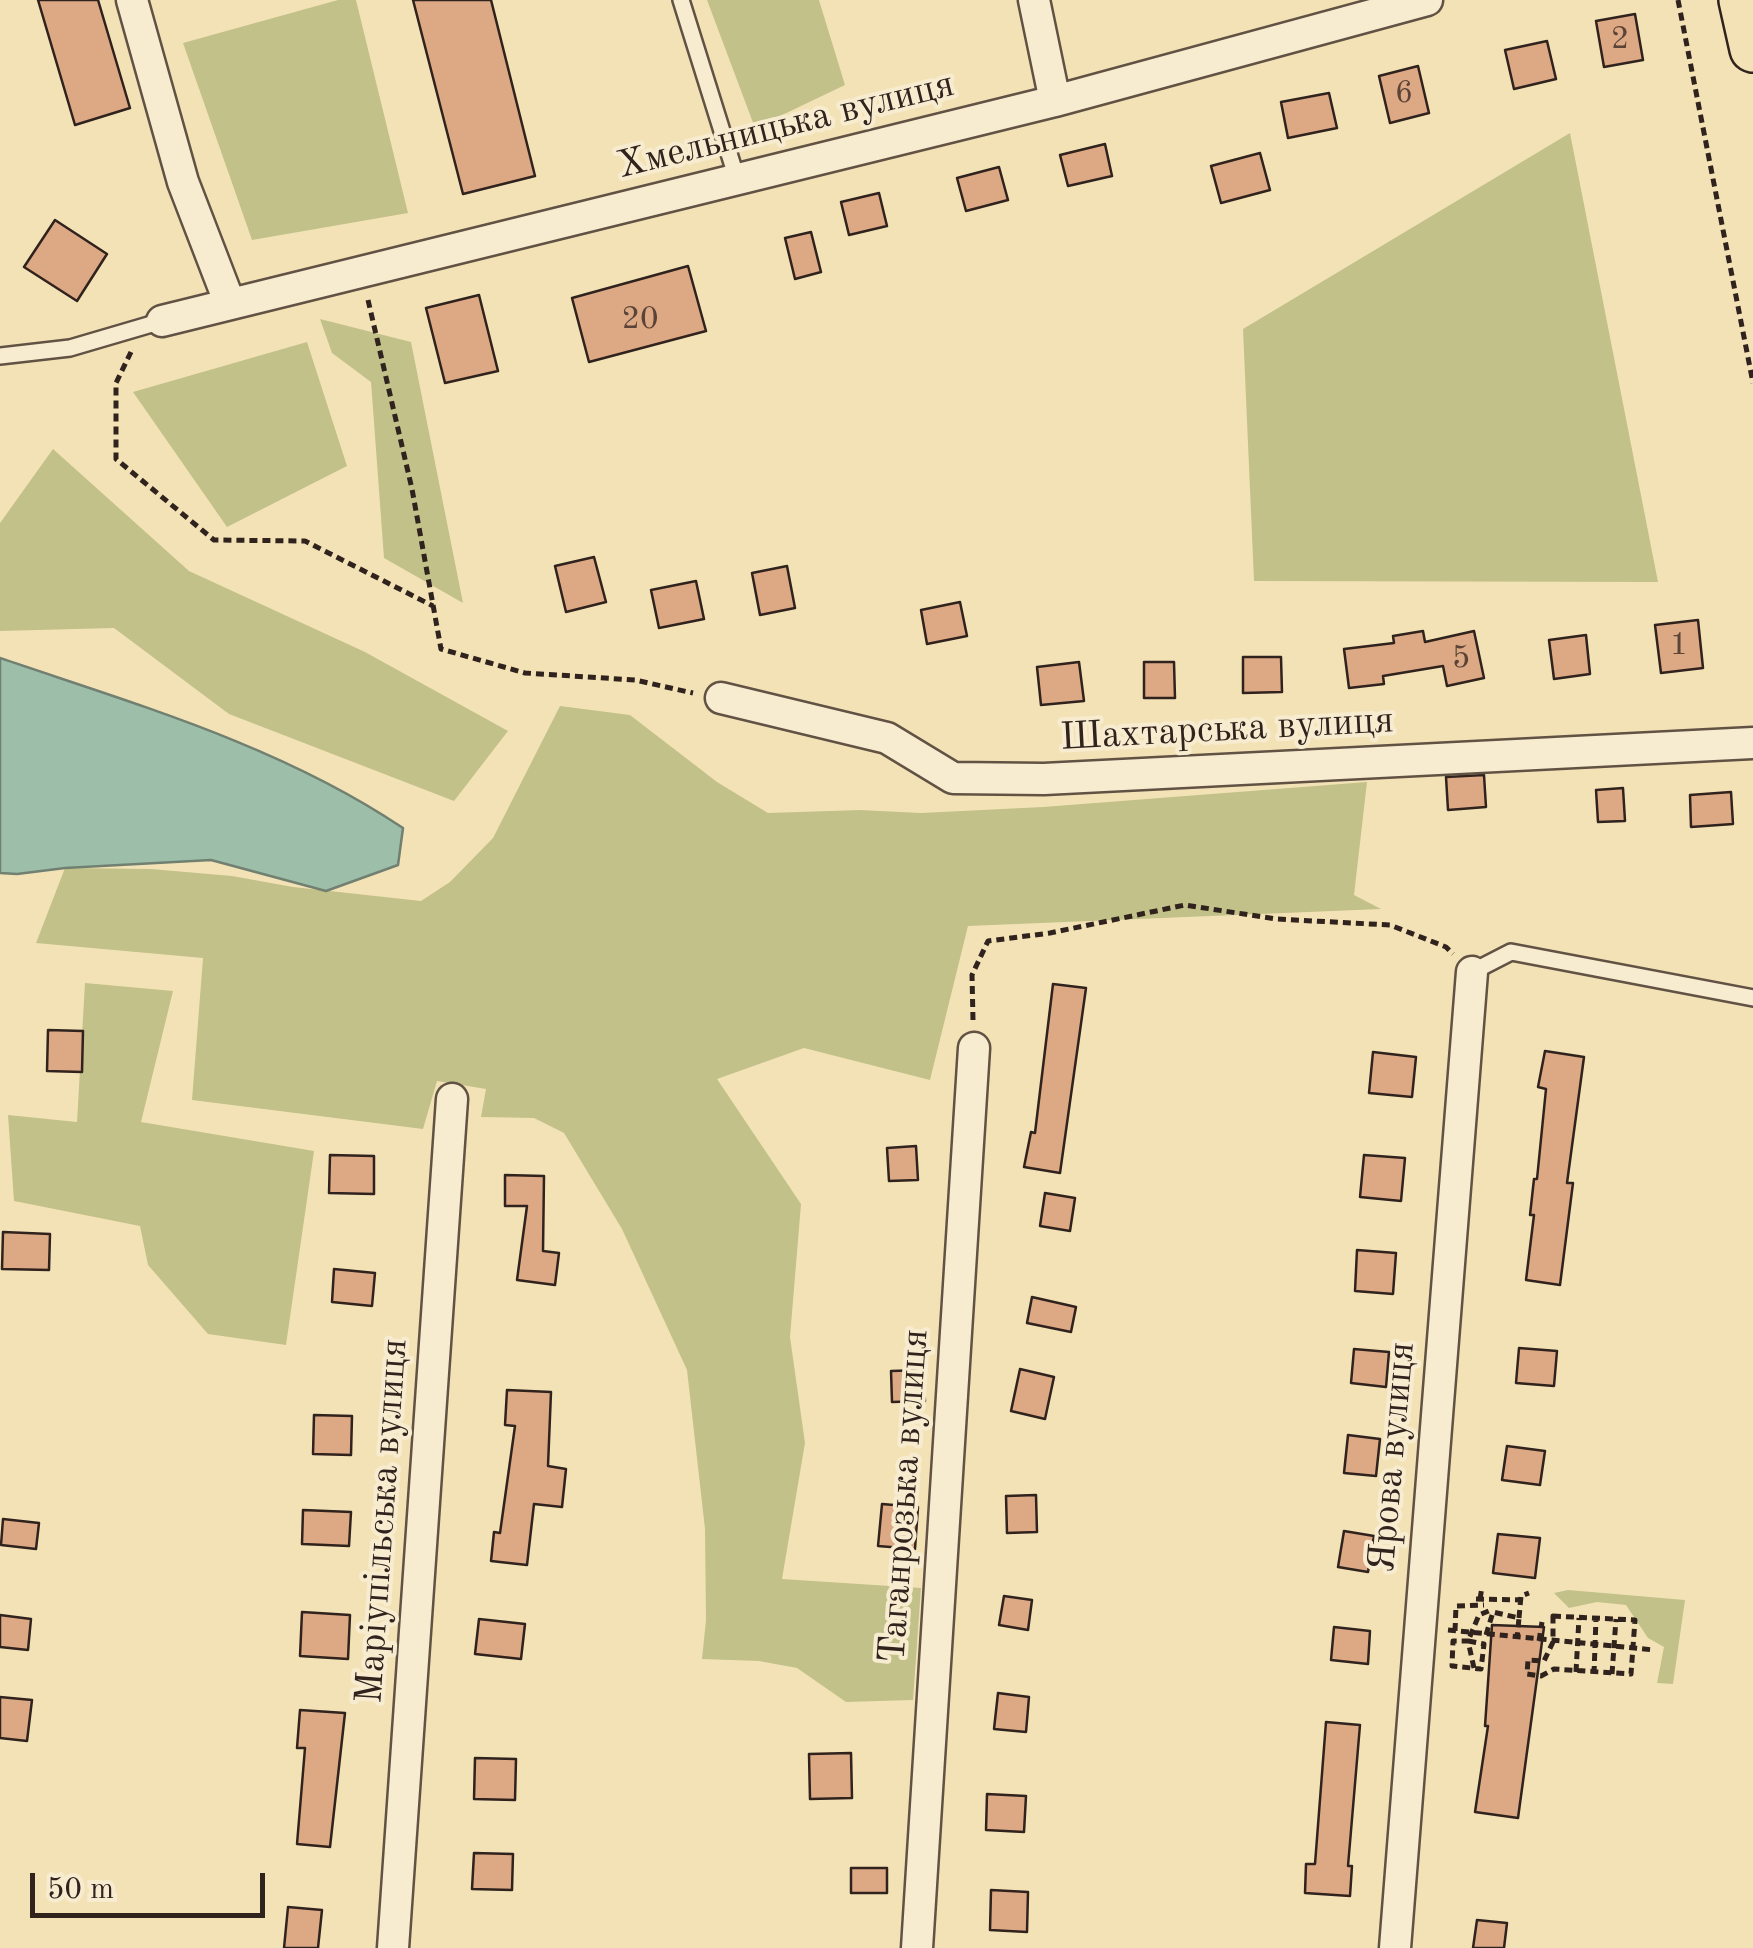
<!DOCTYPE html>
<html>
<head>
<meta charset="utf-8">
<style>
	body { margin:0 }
	#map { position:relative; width:1753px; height:1948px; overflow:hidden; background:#f4e2b7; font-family:"Old Standard TT",serif }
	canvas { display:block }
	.scale { position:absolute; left:30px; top:1873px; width:235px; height:45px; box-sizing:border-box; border:5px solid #30221d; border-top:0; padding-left:12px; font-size:30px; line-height:35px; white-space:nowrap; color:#30221d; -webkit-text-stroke:8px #f8ecd0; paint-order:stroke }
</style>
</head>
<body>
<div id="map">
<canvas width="1753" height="1948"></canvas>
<div class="scale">50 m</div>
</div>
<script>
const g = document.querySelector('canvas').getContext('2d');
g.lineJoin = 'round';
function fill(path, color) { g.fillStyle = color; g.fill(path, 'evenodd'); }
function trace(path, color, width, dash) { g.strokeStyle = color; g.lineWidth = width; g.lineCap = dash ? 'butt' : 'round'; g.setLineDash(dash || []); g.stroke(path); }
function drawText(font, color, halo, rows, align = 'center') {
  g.font = font + ' "Old Standard TT",serif'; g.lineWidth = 8; g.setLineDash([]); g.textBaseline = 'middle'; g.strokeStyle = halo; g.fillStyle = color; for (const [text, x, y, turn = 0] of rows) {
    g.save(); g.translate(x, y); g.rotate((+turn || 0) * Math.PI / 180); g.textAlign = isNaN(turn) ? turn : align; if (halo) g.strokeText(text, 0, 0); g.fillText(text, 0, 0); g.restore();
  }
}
const green = new Path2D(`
	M338 0H356L408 213 252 240 183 43Z
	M707 0H819L845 85 755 128Z
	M1570 133 1658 582 1254 581 1243 329Z
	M320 319 411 342 463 603 384 558 371 382 332 353Z
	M307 342 347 466 227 527 133 392Z
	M53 449 189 571 365 652 508 731 454 801 229 714 114 628 0 631V523Z
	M560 706 630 715 717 782 768 813 860 810 921 813 1043 807 1367 782 1354 895 1381 909 968 926 930 1080 804 1048 717 1079 801 1204 790 1337 805 1443 782 1579 921 1588 913 1700 846 1702 797 1668 759 1661 702 1659 706 1620 705 1529 687 1370 622 1229 564 1133 534 1118 481 1117 486 1089 437 1081 423 1129 192 1100 203 958 36 943 65 868 151 869 232 876 293 887 421 901 450 882 493 838Z
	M85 983 173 991 141 1122 314 1151 286 1345 208 1334 148 1265 140 1226 14 1201 8 1115 77 1122Z
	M1568 1590 1685 1600 1673 1684 1657 1683 1664 1647 1648 1638 1626 1605 1597 1602 1569 1608 1554 1593Z`);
const water = new Path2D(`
	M0 658C138 705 281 746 403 828L398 865 326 891 211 860 65 868 17 874 0 873Z`);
const building = new Path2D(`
	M38 0H98L130 108 75 125Z
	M413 0H491L535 176 463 194Z
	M1635 14 1643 60 1604 67 1596 21Z
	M1547 41 1556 79 1514 89 1505 50Z
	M1418 66 1429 113 1390 123 1379 76Z
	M1329 93 1337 128 1288 138 1281 102Z
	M1105 144 1112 176 1068 186 1060 155Z
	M1260 153 1270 190 1221 203 1211 166Z
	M999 167 1008 200 966 211 957 178Z
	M879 193 887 226 849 235 841 202Z
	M55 220 107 254 77 301 24 267Z
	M811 232 821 272 795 279 785 238Z
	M688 266 706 331 589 362 572 298Z
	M479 295 498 371 445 383 426 308Z
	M594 557 606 602 566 612 555 566Z
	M787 566 795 608 760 615 752 573Z
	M696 581 704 619 659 628 651 590Z
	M960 602 967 636 927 644 921 610Z
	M1698 620 1703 668 1661 673 1655 625Z
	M1423 631 1425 642 1474 631 1484 678 1447 686 1443 666 1383 676 1384 684 1349 688 1344 649 1394 643 1393 636Z
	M1586 635 1590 674 1554 679 1549 640Z
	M1243 657H1281L1282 692 1243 693Z
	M1079 662 1084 701 1041 705 1037 667Z
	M1144 662H1174L1175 698H1144Z
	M1484 775 1486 807 1448 810 1446 777Z
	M1623 788 1625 821 1598 822 1596 790Z
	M1731 792 1733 824 1691 827 1690 795Z
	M1053 984 1086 988 1060 1173 1024 1167 1031 1132 1035 1133Z
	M48 1030 83 1031 82 1072 47 1071Z
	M1545 1051 1584 1057 1567 1183H1573L1560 1285 1526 1280 1534 1215H1530L1534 1179H1537L1546 1089 1538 1087Z
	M1373 1052 1416 1057 1412 1097 1369 1093Z
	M916 1146 918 1180 889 1181 887 1148Z
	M330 1155 374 1156V1194L329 1193Z
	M1364 1155 1405 1158 1401 1201 1360 1197Z
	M505 1175 544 1176 543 1251 559 1253 555 1285 517 1280 527 1206H505Z
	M1045 1193 1075 1198 1070 1231 1040 1226Z
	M3 1232 50 1234 49 1270 2 1269Z
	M1357 1250 1396 1253 1393 1294 1355 1291Z
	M334 1269 375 1273 372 1306 332 1302Z
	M1032 1297 1076 1307 1071 1332 1027 1323Z
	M1519 1348 1557 1351 1554 1386 1516 1383Z
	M1354 1349 1389 1352 1386 1387 1351 1383Z
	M1020 1369 1054 1377 1045 1419 1011 1411Z
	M923 1370 925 1401 892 1402 891 1371Z
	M507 1390 551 1392 548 1466 566 1469 562 1507 534 1504 527 1565 491 1561 494 1532 500 1533 515 1426 505 1425Z
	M314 1415 352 1416 351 1455 313 1454Z
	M1348 1435 1380 1439 1376 1476 1344 1473Z
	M1507 1446 1545 1451 1540 1485 1502 1480Z
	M1036 1495 1037 1532 1007 1533 1006 1496Z
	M882 1504 918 1507 915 1549 878 1546Z
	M303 1510 351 1512 349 1546 302 1544Z
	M3 1519 39 1523 36 1549 1 1545Z
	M1344 1531 1374 1536 1368 1572 1338 1567Z
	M1498 1534 1540 1538 1535 1578 1493 1573Z
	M1004 1596 1032 1600 1028 1630 999 1625Z
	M302 1612 350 1615 348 1659 300 1656Z
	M0 1615 31 1619 28 1650 0 1647Z
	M479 1619 525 1624 521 1659 475 1654Z
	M1492 1625 1544 1627 1518 1818 1475 1812 1488 1726H1485Z
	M1334 1627 1370 1631 1368 1664 1331 1660Z
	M998 1693 1029 1697 1026 1732 994 1729Z
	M0 1697 32 1700 27 1741 0 1738Z
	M300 1710 345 1713 330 1847 297 1844 305 1748H297Z
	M1326 1722 1360 1725 1348 1866H1352L1350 1896 1305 1893 1306 1864H1315Z
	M851 1753 852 1798 810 1799 809 1754Z
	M475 1758 516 1759 515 1800 474 1799Z
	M987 1794 1026 1796 1024 1832 986 1830Z
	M474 1853 513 1854 512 1890 472 1889Z
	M851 1868H887V1893H851Z
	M991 1890 1028 1892 1027 1932 990 1930Z
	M288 1907 322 1910 318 1948H284Z
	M1477 1920 1507 1923 1504 1948H1473Z`);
const path = new Path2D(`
	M1678 0 1753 383
	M368 300 412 489 441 649 525 673 635 680 693 693
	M131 352 116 383V459L214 540 305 541 433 606
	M973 1020 972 975 988 941 1050 933 1185 905 1276 919 1390 925 1446 947 1453 954
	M1476 1599 1521 1600
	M1480 1599 1482 1587
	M1553 1616 1635 1620 1631 1674 1554 1669 1541 1676 1527 1674 1528 1660 1544 1661 1553 1642Z
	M1519 1618 1521 1596 1529 1593
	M1448 1630 1654 1650
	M1455 1631 1456 1606 1484 1605
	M1486 1635 1493 1612 1519 1618 1517 1639
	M1539 1641 1542 1622
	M1474 1668 1468 1641H1453L1452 1666 1481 1669 1484 1644 1468 1641 1479 1615 1491 1610
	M1576 1672 1579 1618
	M1594 1674 1596 1618
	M1612 1674 1616 1619`);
const lane = new Path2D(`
	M681 0 737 179
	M0 356 70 348 162 321
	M1472 972 1511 952 1753 998`);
const street = new Path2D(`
	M132 0 183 182 230 304
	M1034 0 1055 101
	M162 321 1055 101 1427 0
	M721 698 887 738 953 778 1044 779 1753 743
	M393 1948 452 1099
	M917 1948 974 1048
	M1395 1948 1472 972`);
const primary = new Path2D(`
	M1742 0 1753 49`);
const numberNames = [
	["2",1620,40],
	["6",1404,94],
	["20",640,320],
	["1",1679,646],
	["5",1461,659]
];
const streetNames = [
	["Хмельницька вулиця",786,126,-14],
	["Шахтарська вулиця",1227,730,-3],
	["Ярова вулиця",1393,1457,-85],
	["Таганрозька вулиця",905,1496,-86],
	["Маріупільська вулиця",383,1521,-86]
];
fill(green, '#c2c189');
fill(water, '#9dbfa9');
trace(water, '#718071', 2.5);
fill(building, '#dca984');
trace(building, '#30221d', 2.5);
trace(lane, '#615244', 20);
trace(street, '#615244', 35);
trace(primary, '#30221d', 50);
trace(path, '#30221d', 5, [8, 5]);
trace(lane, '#f8ecd0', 15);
trace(street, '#f8ecd0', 30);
trace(primary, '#f4e2b7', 45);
drawText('32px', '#5b4437', null, numberNames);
drawText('38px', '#30221d', '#f8ecd0', streetNames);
</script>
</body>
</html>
